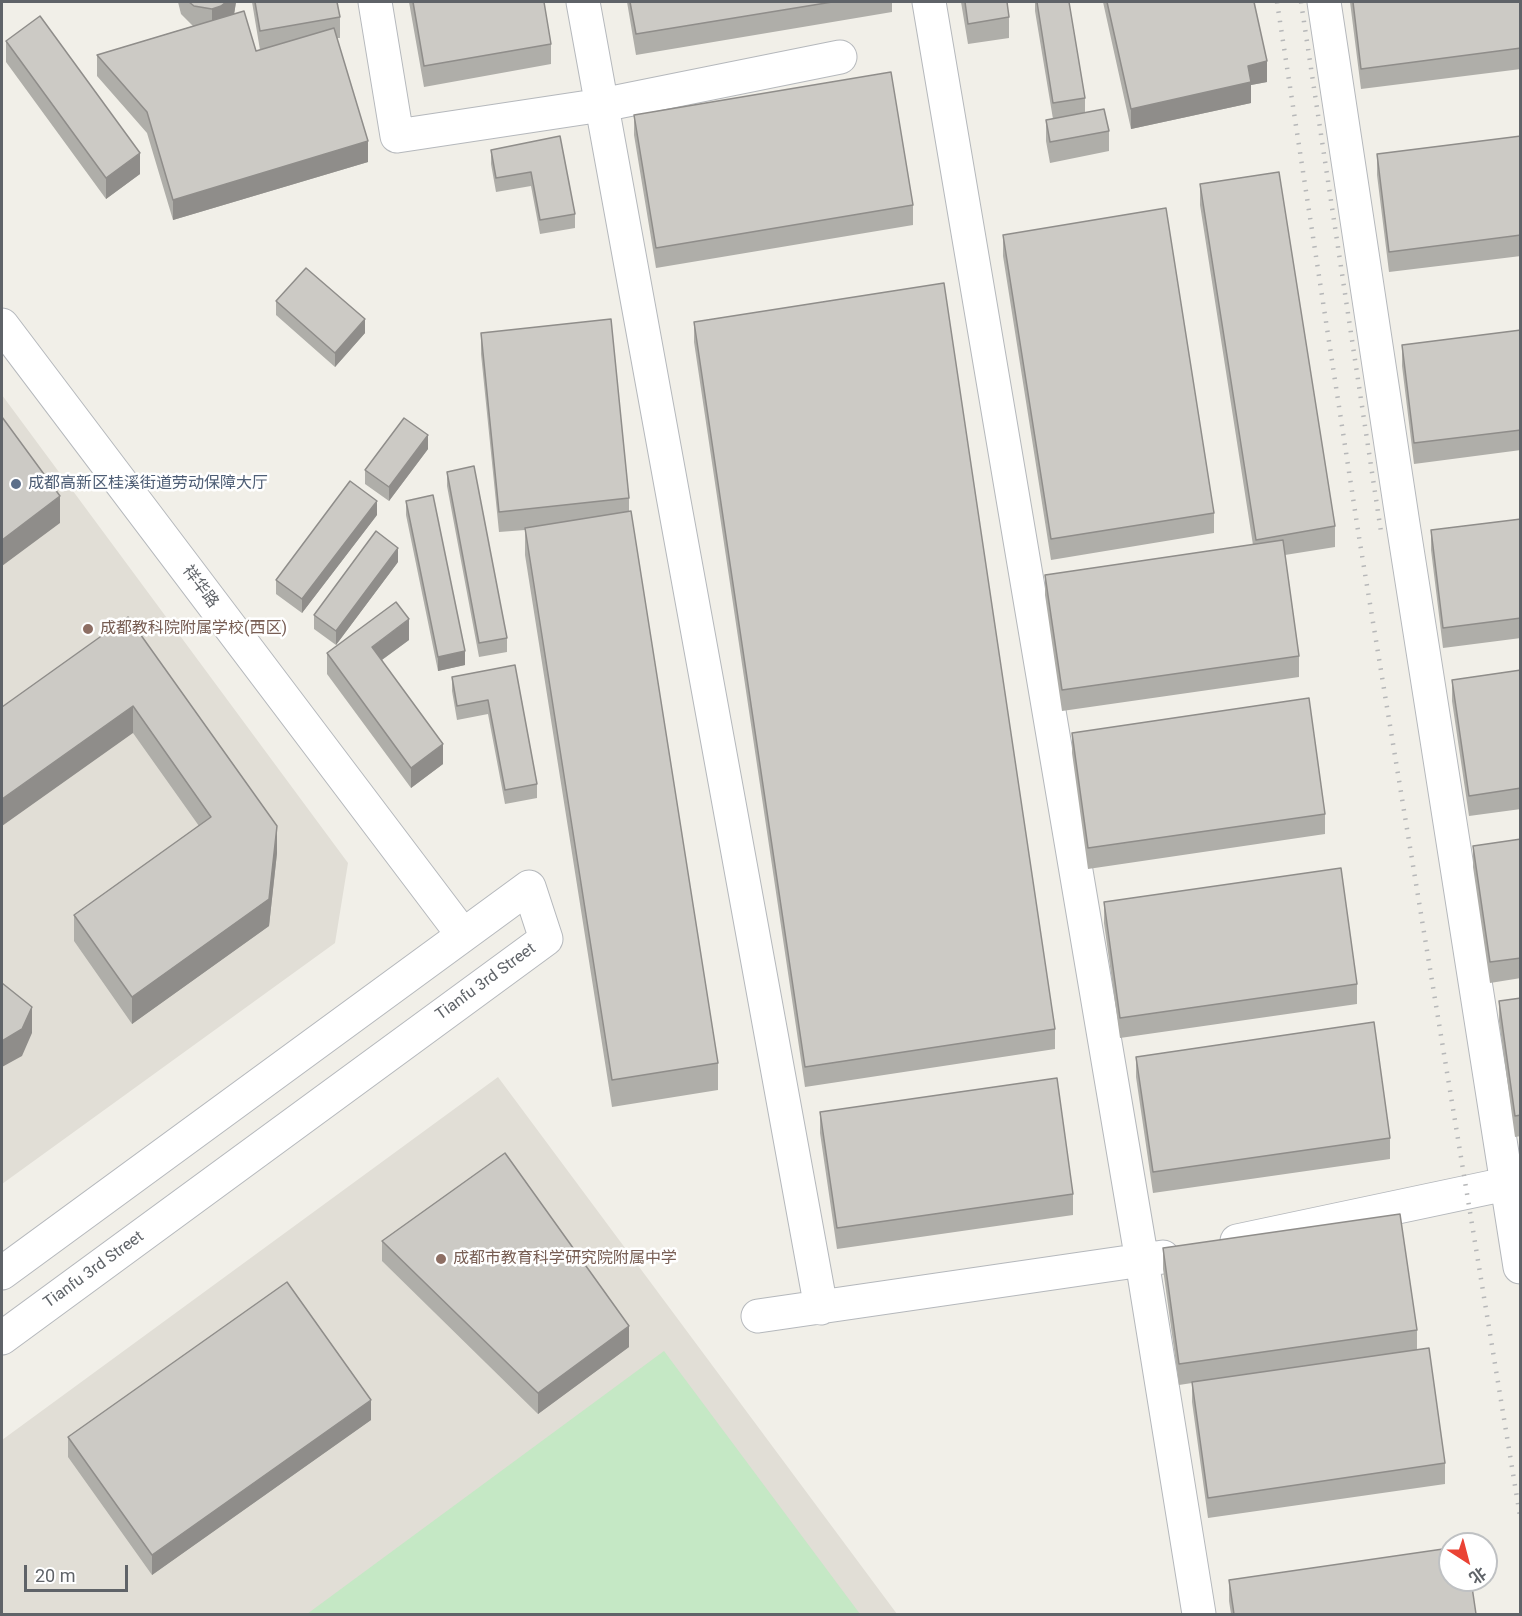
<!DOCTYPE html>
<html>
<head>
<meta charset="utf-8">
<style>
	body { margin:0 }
	#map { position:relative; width:1522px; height:1616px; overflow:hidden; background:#f1efe8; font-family:Roboto,"Noto Sans SC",sans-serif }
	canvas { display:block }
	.frame { position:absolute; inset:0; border:3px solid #5f6368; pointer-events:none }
	.north { position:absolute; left:1438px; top:1532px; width:60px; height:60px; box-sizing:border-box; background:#fff; border:2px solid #bfc1c3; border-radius:50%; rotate:144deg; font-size:16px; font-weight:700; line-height:24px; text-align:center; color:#5f6368 }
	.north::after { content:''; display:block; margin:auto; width:21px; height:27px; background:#ea4335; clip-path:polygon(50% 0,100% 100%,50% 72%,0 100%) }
	.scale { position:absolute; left:24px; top:1565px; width:104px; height:27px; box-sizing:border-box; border:3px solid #5f6368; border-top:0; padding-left:8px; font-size:18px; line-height:21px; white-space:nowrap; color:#5f6368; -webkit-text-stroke:4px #fff; paint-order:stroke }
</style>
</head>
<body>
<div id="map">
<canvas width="1522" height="1616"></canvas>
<div class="frame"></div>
<div class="north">北</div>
<div class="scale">20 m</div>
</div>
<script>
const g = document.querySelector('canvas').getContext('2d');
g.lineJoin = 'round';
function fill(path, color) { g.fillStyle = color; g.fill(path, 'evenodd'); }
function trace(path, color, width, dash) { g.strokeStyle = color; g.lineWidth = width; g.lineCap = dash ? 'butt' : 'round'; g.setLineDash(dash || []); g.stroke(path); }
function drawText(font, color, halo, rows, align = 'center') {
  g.font = font + ' Roboto,"Noto Sans SC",sans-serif'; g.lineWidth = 5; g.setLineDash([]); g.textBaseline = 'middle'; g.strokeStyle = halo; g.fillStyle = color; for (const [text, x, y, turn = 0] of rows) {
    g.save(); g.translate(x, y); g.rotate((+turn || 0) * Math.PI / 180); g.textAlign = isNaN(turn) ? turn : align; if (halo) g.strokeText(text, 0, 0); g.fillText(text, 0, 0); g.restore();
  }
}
const education = new Path2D(`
	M2 395 348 863 335 943 2 1184Z
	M498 1077 897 1614H2V1440Z`);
const green = new Path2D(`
	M664 1351 860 1614H307Z`);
const minor = new Path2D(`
	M375 2 397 136 602 105 840 57
	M583 2 821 1308
	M929 2 1142 1261 1199 1614
	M1324 2 1403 524 1520 1267
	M2 325 463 935
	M1237 1241 1520 1181
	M2 1273 529 887 546 939 2 1338
	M758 1316 1163 1257`);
const rail = new Path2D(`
	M1277 2 1359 537 1520 1516
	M1301 2 1381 532`);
const wall = new Path2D(`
	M178 2H236L234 14 256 51 260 50 252 2H337L340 17V38H337L368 162 173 220 147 133 97 76V55L193 26 181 14Z
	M409 2H544L551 44V64L424 87Z
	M627 2H892V12L636 55Z
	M961 2H1007L1009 17V38L968 44Z
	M1035 2H1069L1085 98V112L1109 131V151L1050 163 1046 141V120L1053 119 1035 11Z
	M1103 2H1254L1267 82 1251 85V103L1131 129Z
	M1350 2H1521V69L1361 89Z
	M6 41 140 174 106 199 6 62Z
	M634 115 913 205V225L656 268 634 135Z
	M560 136 575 214V228L540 234 531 186 496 192 491 164V150Z
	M1521 136V256L1389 272 1377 175V154Z
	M1200 184 1335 526V547L1285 555 1299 656V677L1062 711 1045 595V575L1253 545 1200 205Z
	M1003 235 1214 513V533L1051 560 1003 256Z
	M276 301 365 333 335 367 276 315Z
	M694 322 1055 1029V1049L805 1087 694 342Z
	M1521 330V450L1414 464 1402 366V345Z
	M481 333 629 498V511L718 1063V1090L612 1107 525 555V530L499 532 481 354Z
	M428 449 389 501 365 484V470Z
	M447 472 507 638V652L479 657 447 486Z
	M406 501 465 665 438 671 406 515Z
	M377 515 302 613 276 594V580Z
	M1521 519V638L1443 648 1431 550V530Z
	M398 562 336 645 314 629V615Z
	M128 617 277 853 269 926 132 1024 74 941V915L199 826 133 733Z
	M409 640 382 660 443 764 411 788 327 674V653Z
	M515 665 537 784V798L505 804 488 714 457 720 452 691V677Z
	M1521 670V809L1469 816 1452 701V680Z
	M1072 733 1325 814V834L1088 869 1072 753Z
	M1521 839V978L1490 983 1473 867V846Z
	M1104 902 1357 984V1004L1120 1038 1104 923Z
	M1521 998V1136L1515 1137 1499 1021V1001Z
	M1136 1057 1390 1138V1159L1153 1193 1136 1077Z
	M820 1112 1073 1194V1215L837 1249 820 1133Z
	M382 1241 629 1347 538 1414 382 1261Z
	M1163 1248 1417 1330V1350L1445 1463V1484L1208 1518 1192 1402V1383L1179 1385 1163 1269Z
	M371 1420 152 1575 68 1457V1437Z
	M1229 1580 1476 1614H1231L1229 1601Z`);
const shadedWall = new Path2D(`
	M226 2H236L234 15 212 30V9Z
	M1267 61V82L1251 85V103L1131 129V109L1248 66Z
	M368 141V162L173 220V200Z
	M140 153V174L106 199V178Z
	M365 319V333L335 367V353Z
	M428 435V449L389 501V487Z
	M60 496V523L2 566V540Z
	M377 501V515L302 613V599Z
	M398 548V562L336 645V631Z
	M409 619V640L372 667V647Z
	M465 651V665L438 671V657Z
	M133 706V733L2 826V799Z
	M443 744V764L411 788V768Z
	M277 826V853L269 926 132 1024V997Z
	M32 1007V1033L22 1056 2 1067V1041Z
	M629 1326V1347L538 1414V1393Z
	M371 1400V1420L152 1575V1555Z`);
const building = new Path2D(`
	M189 2H226L221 6 212 9 194 6Z
	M255 2H337L340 17 260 31Z
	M413 2H544L551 44 424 66Z
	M630 2H832L636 34Z
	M965 2H1007L1009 17 968 24Z
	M1037 2H1069L1085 98 1053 103Z
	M1107 2H1254L1267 61 1248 66 1251 82 1131 109Z
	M1353 2H1521V48L1361 69Z
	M244 11 256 51 334 28 368 141 173 200 147 112 97 55Z
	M40 16 140 153 106 178 6 41Z
	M891 72 913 205 656 248 634 115Z
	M1104 109 1109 131 1050 142 1046 120Z
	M560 136 575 214 540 220 531 172 496 178 491 150Z
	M1521 136V235L1389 252 1377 154Z
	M1279 172 1335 526 1256 540 1200 184Z
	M1166 208 1214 513 1051 539 1003 235Z
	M306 268 365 319 335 353 276 301Z
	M944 283 1055 1029 805 1067 694 322Z
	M611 319 629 498 499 512 481 333Z
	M1521 330V430L1414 443 1402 345Z
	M2 417 60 496 2 540Z
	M404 418 428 435 389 487 365 470Z
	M474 466 507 638 479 643 447 472Z
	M350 481 377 501 302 599 276 580Z
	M433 495 465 651 438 657 406 501Z
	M631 511 718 1063 612 1080 525 528Z
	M1521 519V618L1443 628 1431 530Z
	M376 531 398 548 336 631 314 615Z
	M1283 540 1299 656 1062 690 1045 575Z
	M396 602 409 619 372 647 443 744 411 768 327 653Z
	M128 617 277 826 269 899 132 997 74 915 211 817 133 706 2 799V707Z
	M515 665 537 784 505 790 488 700 457 706 452 677Z
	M1521 670V788L1469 796 1452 680Z
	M1309 698 1325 814 1088 848 1072 733Z
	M1521 839V958L1490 962 1473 846Z
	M1341 868 1357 984 1120 1018 1104 902Z
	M2 983 32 1007 22 1029 2 1041Z
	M1521 998V1115L1515 1116 1499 1001Z
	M1374 1022 1390 1138 1153 1172 1136 1057Z
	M1057 1078 1073 1194 837 1228 820 1112Z
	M505 1153 629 1326 538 1393 382 1241Z
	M1400 1214 1417 1330 1179 1364 1163 1248Z
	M287 1282 371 1400 152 1555 68 1437Z
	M1429 1348 1445 1463 1208 1498 1192 1382Z
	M1450 1548V1580H1471L1476 1614H1234L1229 1580Z`);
const markers = [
	[16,484,6,"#5c6f8a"],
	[88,629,6,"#8d6e63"],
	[441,1259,6,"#8d6e63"]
];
const serviceNames = [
	["成都高新区桂溪街道劳动保障大厅",28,484]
];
const streetNames = [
	["祥华路",200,587,53],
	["Tianfu 3rd Street",486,982,-36],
	["Tianfu 3rd Street",94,1270,-36]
];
const educationNames = [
	["成都教科院附属学校(西区)",100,629],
	["成都市教育科学研究院附属中学",453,1259]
];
fill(education, '#e1ded6');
fill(green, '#c5e8c5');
trace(minor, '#b5b8bc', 35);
trace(minor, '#fff', 33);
trace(rail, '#b6b7b8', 4.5, [1.5, 8]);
fill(wall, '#afaea9');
fill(shadedWall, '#8f8d8a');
fill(building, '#cccac5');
trace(building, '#8f8d8a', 1.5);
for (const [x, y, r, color] of markers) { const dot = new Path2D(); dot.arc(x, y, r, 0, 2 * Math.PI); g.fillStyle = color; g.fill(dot); trace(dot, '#fff', 2); }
drawText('16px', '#4e5e75', '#fff', serviceNames, 'left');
drawText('16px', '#5f6368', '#fff', streetNames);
drawText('16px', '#785e54', '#fff', educationNames, 'left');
</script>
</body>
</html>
